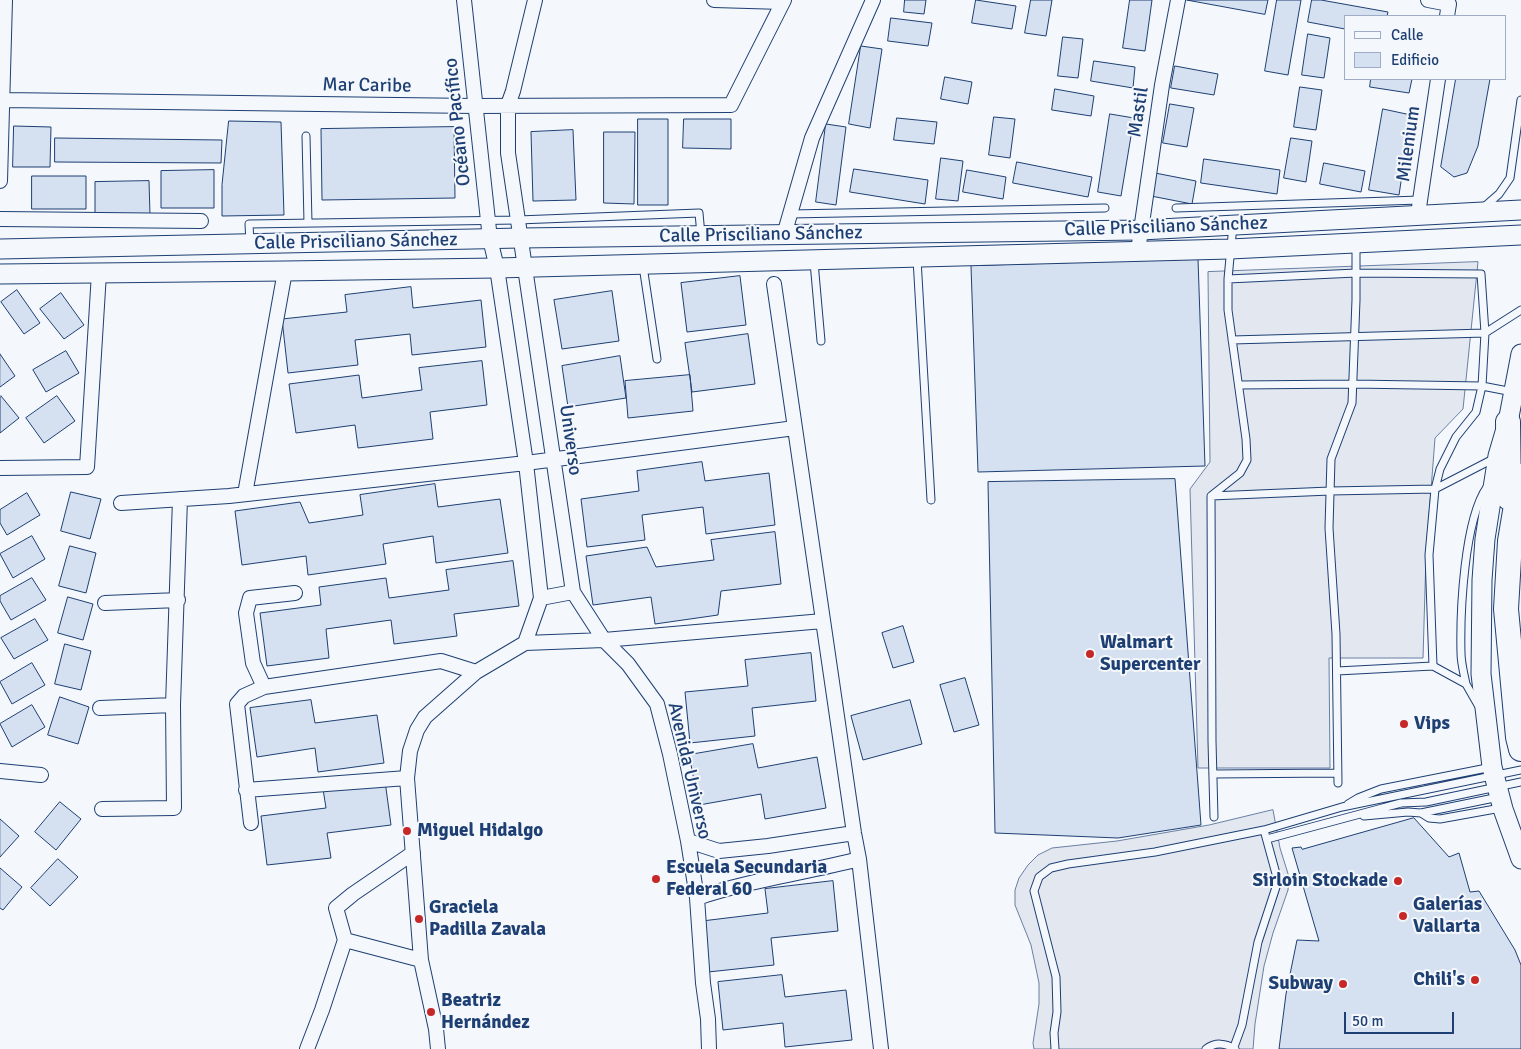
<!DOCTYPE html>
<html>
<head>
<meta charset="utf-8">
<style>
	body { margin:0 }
	#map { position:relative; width:1521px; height:1049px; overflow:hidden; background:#f4f7fb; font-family:Signika,sans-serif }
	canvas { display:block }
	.legend { position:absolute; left:1344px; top:15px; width:162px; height:65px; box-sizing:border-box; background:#f4f7fb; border:1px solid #9eadc5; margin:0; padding:6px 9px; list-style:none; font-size:15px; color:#1d3f73 }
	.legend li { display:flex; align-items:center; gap:10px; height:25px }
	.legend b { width:25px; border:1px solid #9eadc5 }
	.scale { position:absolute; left:1344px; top:1012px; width:110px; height:22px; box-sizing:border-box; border:2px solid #1d3f73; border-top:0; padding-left:6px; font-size:15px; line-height:18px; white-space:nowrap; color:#1d3f73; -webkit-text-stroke:4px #f4f7fb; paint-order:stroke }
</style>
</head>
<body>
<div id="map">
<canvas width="1521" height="1049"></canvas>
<ul class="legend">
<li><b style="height:6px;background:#f4f7fb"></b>Calle</li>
<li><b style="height:14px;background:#d5e0f0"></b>Edificio</li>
</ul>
<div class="scale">50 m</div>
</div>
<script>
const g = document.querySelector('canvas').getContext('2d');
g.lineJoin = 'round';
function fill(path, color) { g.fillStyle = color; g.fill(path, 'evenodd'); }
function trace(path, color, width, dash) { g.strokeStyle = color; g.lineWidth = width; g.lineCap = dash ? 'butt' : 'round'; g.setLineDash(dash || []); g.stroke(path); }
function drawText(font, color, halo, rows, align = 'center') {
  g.font = font + ' Signika,sans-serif'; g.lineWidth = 4; g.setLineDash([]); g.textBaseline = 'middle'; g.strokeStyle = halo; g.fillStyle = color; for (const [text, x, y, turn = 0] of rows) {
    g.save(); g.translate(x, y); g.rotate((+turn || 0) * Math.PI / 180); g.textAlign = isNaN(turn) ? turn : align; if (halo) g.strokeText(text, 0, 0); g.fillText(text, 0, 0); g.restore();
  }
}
const parking = new Path2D(`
	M1478 262 1463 409 1435 438 1426 555 1423 658H1329L1330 768H1198L1190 489 1210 462 1208 272Z
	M1273 810 1280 848 1289 877 1288 890 1273 933 1264 966 1255 1024 1253 1049H1034L1033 1043 1039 1004V983L1031 945 1015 905V890L1019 878 1028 865 1038 855 1052 848 1117 841 1209 825Z`);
const building = new Path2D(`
	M905 0H926L924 14 904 12Z
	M976 0 1016 6 1012 29 972 23Z
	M1031 0H1052L1046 36 1025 33Z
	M1130 0H1152L1145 51 1123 48Z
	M1187 0H1268L1265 14Z
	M1277 0H1301L1288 75 1265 71Z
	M1312 0H1321L1388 12 1387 16H1345V29L1308 22Z
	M891 18 932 23 928 46 888 41Z
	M1308 34 1330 38 1324 78 1302 75Z
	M1063 37 1083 39 1078 78 1058 76Z
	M861 46 882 49 870 128 849 124Z
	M1094 61 1135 67 1133 88 1091 81Z
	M1175 66 1218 74 1214 95 1171 88Z
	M945 77 972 82 968 104 941 99Z
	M1371 79H1412L1409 93 1370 87Z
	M1456 79H1490L1478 146 1467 173 1454 177 1441 167Z
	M1300 87 1322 90 1316 130 1294 127Z
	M1055 89 1094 96 1091 116 1052 110Z
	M1170 104 1194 108 1187 147 1163 143Z
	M1383 109 1411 115 1399 195 1369 190Z
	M1110 114 1134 118 1121 196 1098 192Z
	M994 117 1015 119 1010 158 989 155Z
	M897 118 937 122 934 144 894 140Z
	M638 119H668V205H638Z
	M684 119H731V149L683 148Z
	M229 121 281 122 284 215 222 216V185Z
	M826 124 846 127 836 205 816 202Z
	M14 126 51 127 50 167H13Z
	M454 127 455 198 322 200 321 129Z
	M573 130 576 200 533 201 531 132Z
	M604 132H635L634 204 604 203Z
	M55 138 222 140 221 163 55 162Z
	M1291 138 1312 141 1306 182 1284 178Z
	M941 158 963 161 958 201 936 199Z
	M1204 159 1280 170 1277 194 1201 183Z
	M1017 162 1092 177 1088 197 1013 183Z
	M1324 163 1365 171 1361 192 1320 184Z
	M854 169 928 180 925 204 850 192Z
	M214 170V208H161V171Z
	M967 170 1006 177 1003 199 963 192Z
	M1155 173 1196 181 1192 204 1151 196Z
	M32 176H86V209H32Z
	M149 181 150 215H95V182Z
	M1198 259 1205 466 978 472 971 266Z
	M740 276 746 325 687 332 681 283Z
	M411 287 413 308 481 300 486 347 412 355 410 334 355 340 358 365 288 373 282 319 347 312 345 295Z
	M17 290 40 323 24 334 1 302Z
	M612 291 619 341 562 349 554 300Z
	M61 293 84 325 64 339 40 309Z
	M748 334 755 384 692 392 685 343Z
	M66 351 79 373 46 392 33 370Z
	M0 354 15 376 0 387Z
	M620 356 626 398 568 407 562 366Z
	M482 361 487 405 430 412 433 439 358 448 355 425 296 433 289 384 359 375 362 398 422 390 419 368Z
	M690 375 693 411 628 418 625 381Z
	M1 396 19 418 0 433V397Z
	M57 396 75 421 44 443 26 418Z
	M702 462 705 481 769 473 775 525 706 534 703 507 642 515 645 540 587 547 581 499 639 491 637 471Z
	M1175 479 1201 825 1118 838 995 833 988 482Z
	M435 484 438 507 500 499 508 553 436 563 433 536 383 544 386 564 308 575 306 556 242 565 235 511 300 502 309 523 363 515 360 495Z
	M71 492 101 499 90 539 61 531Z
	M27 493 40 515 7 535 0 523V510Z
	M775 532 781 584 721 591 718 615 655 624 651 597 593 605 586 556 647 547 656 567 714 560 711 540Z
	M32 536 45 559 13 578 0 554Z
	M70 546 96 553 86 593 59 586Z
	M513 561 519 606 454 614 457 636 394 644 391 620 326 629 329 658 267 666 260 613 321 605 319 587 386 578 389 598 449 590 446 570Z
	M32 578 46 600 11 620 0 601V596Z
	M68 597 93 604 83 640 58 633Z
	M35 619 48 640 14 659 1 638Z
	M903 626 914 662 893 668 882 633Z
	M65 644 91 651 81 690 55 684Z
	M811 653 816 701 752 708 755 736 690 743 685 692 748 686 745 660Z
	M32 663 45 685 12 704 0 682Z
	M965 678 979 725 954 732 940 685Z
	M60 697 89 707 78 744 48 735Z
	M311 700 315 723 377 715 384 763 318 772 315 748 257 757 250 708Z
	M910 700 922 744 863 760 851 716Z
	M32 705 45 727 12 747 0 724Z
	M753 744 758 768 817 757 826 808 765 819 761 794 699 805 689 755Z
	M385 781 391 825 327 833 331 858 267 865 261 816 326 808 323 789Z
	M60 802 81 819 56 850 35 832Z
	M1414 818 1449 857 1459 853 1470 892 1479 891 1515 950 1521 965V1049H1279L1286 994 1297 940 1319 941 1292 848 1301 847 1302 849Z
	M0 819 19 836 0 857Z
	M58 859 78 877 50 906 31 888Z
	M0 868 22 887 3 910 0 908Z
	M833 881 838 931 771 938 774 965 708 972 702 921 768 913 765 889Z
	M782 975 785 997 846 990 852 1040 785 1047 783 1023 723 1030 718 982Z`);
const lane = new Path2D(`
	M306 136 308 223
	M1176 208 1420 200
	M1483 208 1499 194 1510 178 1521 100
	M790 214 1105 208
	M250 243 249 224 518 220 699 213 701 235
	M917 259 931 500
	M814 262 821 341
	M643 266 657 359
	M1228 279 1356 273 1481 274 1485 333 1482 386 1476 412 1456 437 1440 469 1435 489 1429 555 1433 666 1337 671
	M1232 340 1485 333 1521 310
	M1239 385 1353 384 1482 386 1513 392
	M1211 496 1330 491 1435 489 1495 458
	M1433 666 1466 684 1478 705
	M1466 684C1464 674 1461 663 1461 653 1460 612 1464 520 1487 487
	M1213 774 1337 773
	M1338 783 1336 634 1329 528 1331 459 1352 403 1356 300V243
	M1348 804 1358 798 1381 789 1492 767
	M1421 813 1429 818 1440 819 1501 808
	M1364 816 1408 812 1421 813 1499 797
	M1214 817 1212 741 1211 496 1240 473 1247 460 1246 439 1228 310V279L1233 225
	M1264 830 1342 807 1521 770
	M1267 839 1401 803 1426 802 1521 782
	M1055 1049 1054 1033 1057 1012 1056 977 1034 891 1039 877 1051 868 1068 864 1155 852 1264 830 1278 881 1258 942 1242 1025 1234 1047
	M1206 1049C1215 1042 1226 1043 1235 1049`);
const street = new Path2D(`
	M464 0 490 239 497 268 526 463 541 598 525 643
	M535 0 513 91 508 105V153L573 592 604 640 628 664 657 704 670 754 688 841 697 898 703 983 708 1019 709 1049
	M714 0 783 2
	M1428 0 1449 4 1447 16
	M3 100 475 106 731 105 784 0
	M0 181 5 0
	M1418 214 1438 79
	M0 219 201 221
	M784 235 812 138 873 0
	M1138 251 1162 85 1178 0
	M774 284 854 833 859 859 881 1049
	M0 468 87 467 99 273
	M245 494 285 271
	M121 503 229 496 526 463 795 428
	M541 598 573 592
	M105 603 178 600
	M264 687 253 663 246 613 250 598 295 593
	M100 708 173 705
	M0 771 41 775
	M246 790 407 778
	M102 809 174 808 173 705 180 499
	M251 823 237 704 244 696 264 687 441 661 476 672
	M688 841 719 851 768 846 854 833
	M697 898C750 880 805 873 859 859
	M345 940 336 908 353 894 413 853
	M307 1049 322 1010 345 940 421 960
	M438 1049 436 1029 421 960 407 778 410 751 417 730 425 717 476 672 525 643 604 640 823 621`);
const secondary = new Path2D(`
	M0 249 520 238 1141 230 1521 210
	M0 274 285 271 497 268 1230 249 1521 235
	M1521 354 1508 422 1498 456 1485 539 1482 580 1481 674 1492 767 1503 809 1521 859`);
const highway = new Path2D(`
	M1508 422 1509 498
	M1521 476 1510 541 1506 609 1518 737 1521 749`);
const markers = [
	[1090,654,5,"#c62828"],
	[1404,724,5,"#c62828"],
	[407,831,5,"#c62828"],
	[656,879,5,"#c62828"],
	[1398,881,5,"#c62828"],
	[1403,916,5,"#c62828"],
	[419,919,5,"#c62828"],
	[1475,980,5,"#c62828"],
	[1343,984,5,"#c62828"],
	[431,1012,5,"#c62828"]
];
const streetNames = [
	["Mar Caribe",367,86,1],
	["Mastil",1139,112,-81],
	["Océano Pacífico",458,122,-96],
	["Milenium",1409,144,-82],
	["Calle Prisciliano Sánchez",1166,227,-2],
	["Calle Prisciliano Sánchez",761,235,-1],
	["Calle Prisciliano Sánchez",356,242,-1],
	["Universo",570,440,82],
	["Avenida Universo",689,771,77]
];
const poiNames = [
	["Walmart",1100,643],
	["Supercenter",1100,665],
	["Vips",1414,724],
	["Miguel Hidalgo",417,831],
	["Escuela Secundaria",666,868],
	["Federal 60",666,890],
	["Sirloin Stockade",1388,881,"right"],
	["Galerías",1413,905],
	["Vallarta",1413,927],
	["Graciela",429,908],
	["Padilla Zavala",429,930],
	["Chili's",1465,980,"right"],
	["Subway",1333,984,"right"],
	["Beatriz",441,1001],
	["Hernández",441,1023]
];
fill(parking, '#e3e8f0');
trace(parking, '#687fa3', 1);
fill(building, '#d5e0f0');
trace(building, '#1d3f73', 1);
trace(lane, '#1d3f73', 9);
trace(street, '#1d3f73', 16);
trace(secondary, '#1d3f73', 21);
trace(highway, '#1d3f73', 26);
trace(lane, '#f4f7fb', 7);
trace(street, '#f4f7fb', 14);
trace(secondary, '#f4f7fb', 19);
trace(highway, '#f4f7fb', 24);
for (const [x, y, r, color] of markers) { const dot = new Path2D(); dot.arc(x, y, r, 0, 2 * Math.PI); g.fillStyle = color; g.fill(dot); trace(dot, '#f4f7fb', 2); }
drawText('19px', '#1d3f73', '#f4f7fb', streetNames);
drawText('bold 19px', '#1d3f73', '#f4f7fb', poiNames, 'left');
</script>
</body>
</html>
